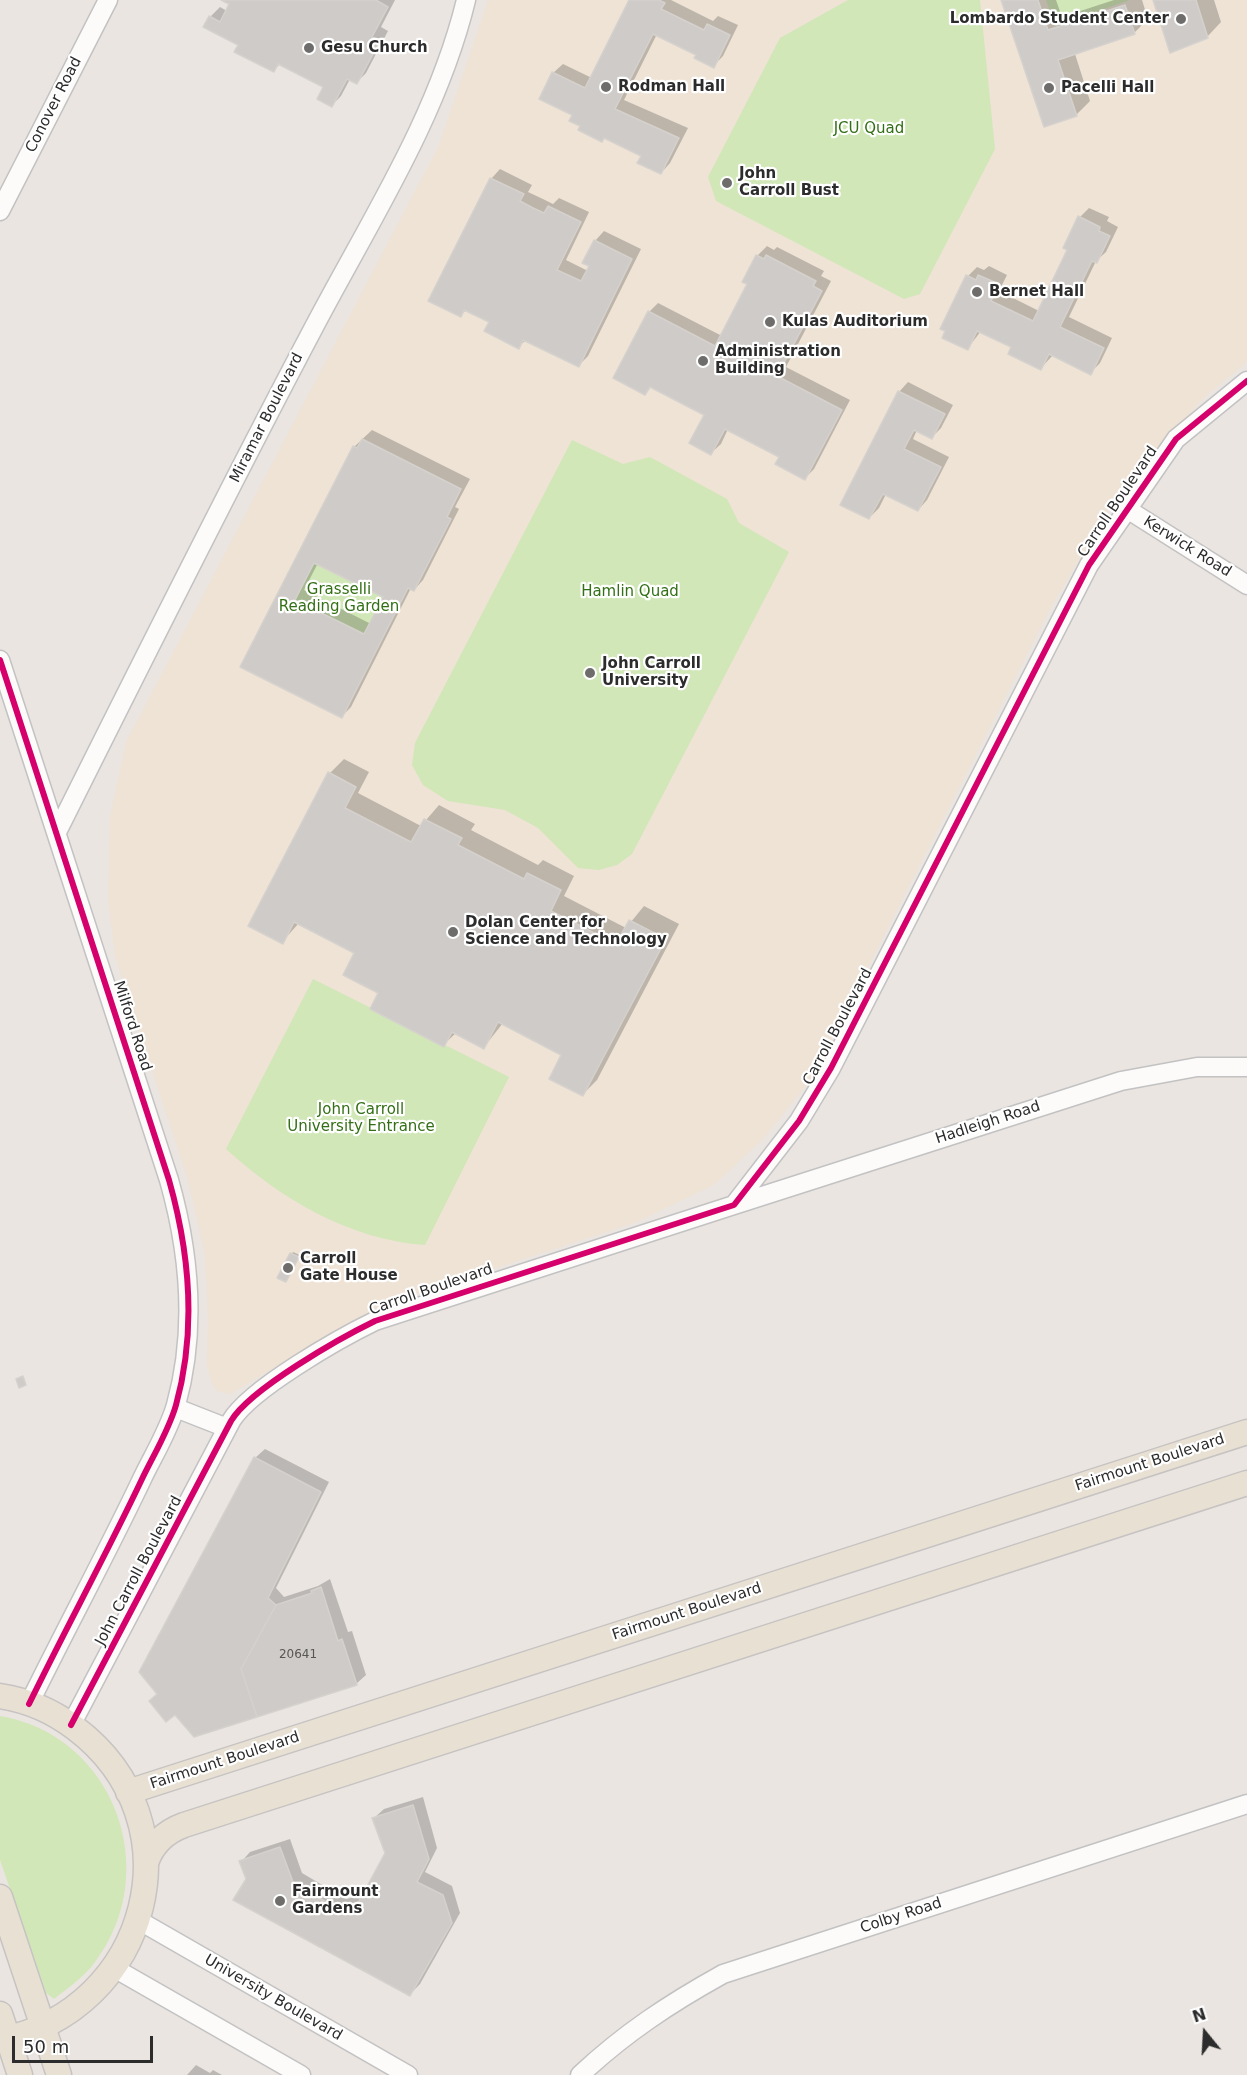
<!DOCTYPE html>
<html>
<head>
<meta charset="utf-8">
<style>
	body { margin:0 }
	#map { position:relative; width:1247px; height:2075px; overflow:hidden; background:#eae5e1; font-family:"DejaVu Sans",sans-serif }
	canvas { display:block }
	.north { position:absolute; left:1175px; top:2003px; width:60px; height:60px; -webkit-text-stroke:4px #fff; paint-order:stroke; rotate:342deg; font-size:16px; font-weight:700; line-height:24px; text-align:center; color:#2c2c2c }
	.north::after { content:''; display:block; margin:auto; width:21px; height:27px; background:#2c2c2c; clip-path:polygon(50% 0,100% 100%,50% 72%,0 100%) }
	.scale { position:absolute; left:12px; top:2036px; width:141px; height:27px; box-sizing:border-box; border:3px solid #2c2c2c; border-top:0; padding-left:8px; font-size:18px; line-height:21px; white-space:nowrap; color:#2c2c2c; -webkit-text-stroke:4px #fff; paint-order:stroke }
</style>
</head>
<body>
<div id="map">
<canvas width="1247" height="2075"></canvas>
<div class="north">N</div>
<div class="scale">50 m</div>
</div>
<script>
const g = document.querySelector('canvas').getContext('2d');
g.lineJoin = 'round';
function fill(path, color) { g.fillStyle = color; g.fill(path, 'evenodd'); }
function trace(path, color, width, dash) { g.strokeStyle = color; g.lineWidth = width; g.lineCap = dash ? 'butt' : 'round'; g.setLineDash(dash || []); g.stroke(path); }
function drawText(font, color, halo, rows, align = 'center') {
  g.font = font + ' "DejaVu Sans",sans-serif'; g.lineWidth = 4.5; g.setLineDash([]); g.textBaseline = 'middle'; g.strokeStyle = halo; g.fillStyle = color; for (const [text, x, y, turn = 0] of rows) {
    g.save(); g.translate(x, y); g.rotate((+turn || 0) * Math.PI / 180); g.textAlign = isNaN(turn) ? turn : align; if (halo) g.strokeText(text, 0, 0); g.fillText(text, 0, 0); g.restore();
  }
}
const education = new Path2D(`
	M488 0H1247V362L1207 395 1145 461 1101 521 1049 611 810 1081 763 1139 714 1185 637 1222 377 1307 230 1394 217 1391 212 1383 207 1365 208 1319 205 1254 188 1181 115 956 108 900 110 816 126 742 439 145Z`);
const green = new Path2D(`
	M848 0H980L995 149 920 294 904 299 716 201 708 177 780 38Z
	M1046 0H1130L1055 26Z
	M572 440 623 464 650 457 727 499 739 523 789 552 632 854 617 865 599 870 578 868 538 828 505 810 448 801 423 785 412 765 415 743Z
	M314 563 383 597 364 634 295 600Z
	M313 979 509 1077 425 1245C350 1240 281 1199 226 1149Z
	M0 1716C114 1735 164 1871 95 1962 85 1976 68 1988 54 1999L46 1993 0 1860Z`);
const shadow = new Path2D(`
	M224 0H395L381 27 388 31 366 73 357 82 350 79 341 96 332 105 325 86 281 63 273 71 240 45 210 17 220 7 227 11 231 4Z
	M630 0H671L713 21 718 16 738 25 723 56 713 66 698 54 657 34 624 100 688 128 670 163 661 173 643 155 582 125 553 73 563 64 592 78Z
	M1003 0H1056L1062 17 1114 0H1142L1148 19 1134 33 1075 54 1090 101 1076 115Z
	M1155 0H1214L1221 22 1207 37Z
	M500 169 532 185 528 192 543 199 553 204 559 198 589 212 566 260 588 271 595 241 604 231 641 249 588 356 578 366 526 340 518 347 491 321 467 309 460 316 491 179Z
	M1089 208 1109 217 1107 221 1118 227 1106 252 1096 261 1069 317 1112 338 1100 363 1090 373 1053 355 1041 368 1013 347 981 331 968 348V276L977 267 984 270 989 266 1007 275 999 291 1039 311 1069 249 1080 217Z
	M767 246 774 250 777 247 824 271 821 276 831 281 786 367 850 400 814 469 805 478 781 457 728 429 721 444 711 453 706 414 652 386 645 393 649 312 658 303 722 336 749 284 744 281 757 256Z
	M908 382 953 405 941 428 932 437 917 430 913 439 949 457 927 500 918 510 886 494 879 508 869 518 899 392Z
	M372 430 470 479 455 507 459 509 423 580 414 590 411 588 351 707 342 716 242 666 354 447ZM318 563 385 596 371 624 304 590Z
	M344 759 369 772 358 793 421 826 439 805 475 824 471 830 538 865 543 860 574 876 564 896 626 928 644 906 679 924 597 1080 583 1094 563 1055 503 1023 484 1047 456 1033 443 1045 356 952 299 923 282 942 330 773Z
	M293 1252 300 1255 286 1281 279 1277Z
	M265 1449 329 1482 276 1588 284 1597 318 1586 330 1579 348 1632 352 1631 366 1675 356 1684 159 1694 255 1458Z
	M423 1797 437 1848 425 1872 452 1886 460 1913 420 1984 410 1994 247 1879 241 1862 250 1852 290 1839 302 1873 346 1899 364 1895 386 1853 374 1818 384 1809Z
	M196 2065 210 2073 213 2070 222 2075H187Z`);
const building = new Path2D(`
	M221 0H376L388 7 372 37 380 41 357 84 347 79 332 107 317 99 323 87 278 64 274 72 234 52 238 45 203 27 209 16 220 22 229 4Z
	M629 0H659L665 3 661 9 704 30 707 24 730 35 714 68 694 58 696 55 653 34 615 109 679 138 661 174 637 163 641 156 604 138 602 142 578 130 580 126 569 121 572 115 539 99 552 72 585 88Z
	M1001 0H1038L1048 30 1125 5 1135 34 1058 60 1077 116 1044 127Z
	M1153 0H1196L1208 38 1170 53Z
	M490 178 524 194 520 201 533 208 544 213 548 206 581 222 557 270 581 281 589 266 582 263 594 240 632 259 579 367 523 340 519 349 484 331 489 322 464 310 461 317 428 301Z
	M1078 216 1100 227 1099 231 1110 236 1097 263 1092 261 1060 327 1104 348 1091 375 1049 354 1041 370 1008 354 1011 347 977 331 968 350 942 338 945 331 940 329 966 275 976 280 978 275 999 284 991 301 1033 321 1067 250 1063 248Z
	M756 255 764 259 766 255 816 281 813 286 822 291 777 376 842 410 805 480 775 464 779 457 725 429 711 455 689 443 704 415 650 387 645 395 613 378 648 311 715 346 747 284 742 282Z
	M898 391 945 414 932 439 914 430 904 449 941 467 918 511 883 494 869 519 840 505Z
	M362 439 461 489 447 517 451 519 414 591 408 588 342 718 240 667 353 446 357 448ZM314 563 383 597 364 634 295 600Z
	M328 772 356 787 345 808 411 842 424 819 462 838 458 845 524 879 527 873 561 890 551 911 616 944 629 920 666 939 583 1096 549 1079 561 1055 498 1022 484 1049 452 1032 444 1047 370 1009 378 993 343 975 354 953 294 922 283 944 248 926Z
	M290 1253 299 1257 286 1282 277 1278Z
	M23 1376 26 1385 19 1388 16 1379Z
	M254 1457 321 1492 268 1598 276 1605 241 1669 257 1717 194 1737 175 1715 166 1722 149 1701 157 1694 139 1672Z
	M321 1587 338 1641 342 1639 357 1685 257 1717 241 1669 276 1605 312 1593 311 1591Z
	M413 1805 429 1859 417 1882 443 1895 452 1923 410 1996 233 1900 246 1879 239 1861 280 1847 293 1882 336 1908 358 1903 385 1853 372 1818Z`);
const minor = new Path2D(`
	M0 211 108 0
	M1127 509 1247 585
	M0 660 169 1180C190 1254 197 1329 176 1405 169 1430 153 1456 142 1479 106 1555 66 1628 29 1704
	M57 832C141 664 225 495 313 329 369 222 437 119 466 0
	M734 1205 1121 1081 1197 1067H1247
	M176 1408 227 1428
	M71 1725 231 1421C250 1389 340 1338 375 1321L734 1205 799 1121 831 1068 1089 565 1176 439 1247 381
	M138 1920 408 2075
	M114 1968 301 2075
	M580 2075C625 2033 669 2004 723 1974L1247 1804`);
const major = new Path2D(`
	M0 1696C27 1700 54 1712 75 1728 200 1822 150 2010 0 2040
	M128 1792 1247 1432
	M146 1863C152 1844 165 1832 184 1825L1247 1483
	M0 1897 59 2075
	M0 2014 20 2075`);
const cycleway = new Path2D(`
	M0 660 169 1180C190 1254 197 1329 176 1405 169 1430 153 1456 142 1479 106 1555 66 1628 29 1704
	M71 1725 231 1421C250 1389 340 1338 375 1321L734 1205 799 1121 831 1068 1089 565 1176 439 1247 381`);
const markers = [
	[1181,19,6,"#6e6d6b"],
	[309,48,6,"#6e6d6b"],
	[606,87,6,"#6e6d6b"],
	[1049,88,6,"#6e6d6b"],
	[727,183,6,"#6e6d6b"],
	[977,292,6,"#6e6d6b"],
	[770,322,6,"#6e6d6b"],
	[703,361,6,"#6e6d6b"],
	[590,673,6,"#6e6d6b"],
	[453,932,6,"#6e6d6b"],
	[288,1268,6,"#6e6d6b"],
	[280,1901,6,"#6e6d6b"]
];
const numberNames = [
	["20641",298,1655]
];
const poiNames = [
	["Lombardo Student Center",1169,19,"right"],
	["Gesu Church",321,48],
	["Rodman Hall",618,87],
	["Pacelli Hall",1061,88],
	["John",739,174],
	["Carroll Bust",739,191],
	["Bernet Hall",989,292],
	["Kulas Auditorium",782,322],
	["Administration",715,352],
	["Building",715,369],
	["John Carroll",602,664],
	["University",602,681],
	["Dolan Center for",465,923],
	["Science and Technology",465,940],
	["Carroll",300,1259],
	["Gate House",300,1276],
	["Fairmount",292,1892],
	["Gardens",292,1909]
];
const streetNames = [
	["Conover Road",54,105,-63],
	["Miramar Boulevard",267,418,-63],
	["Carroll Boulevard",1118,502,-56],
	["Kerwick Road",1187,547,32],
	["Milford Road",132,1026,72],
	["Carroll Boulevard",838,1027,-62],
	["Hadleigh Road",988,1123,-18],
	["Carroll Boulevard",431,1290,-19],
	["Fairmount Boulevard",1150,1463,-18],
	["John Carroll Boulevard",139,1571,-62],
	["Fairmount Boulevard",687,1612,-18],
	["Fairmount Boulevard",225,1761,-18],
	["Colby Road",901,1916,-18],
	["University Boulevard",273,1998,30]
];
const parkNames = [
	["JCU Quad",869,129],
	["Grasselli",339,590],
	["Reading Garden",339,607],
	["Hamlin Quad",630,592],
	["John Carroll",361,1110],
	["University Entrance",361,1127]
];
fill(education, '#eee3d5');
fill(green, '#d1e7b8');
fill(shadow, '#0003');
fill(building, '#cfcbc8');
trace(building, '#d5d1cd', 1.5);
trace(minor, '#c3c2c3', 21);
trace(major, '#c6c3c2', 27);
trace(minor, '#fcfbfa', 18);
trace(major, '#e8e1d3', 24);
trace(cycleway, '#d6006c', 6);
for (const [x, y, r, color] of markers) { const dot = new Path2D(); dot.arc(x, y, r, 0, 2 * Math.PI); g.fillStyle = color; g.fill(dot); trace(dot, '#fff', 2); }
drawText('12px', '#565655', null, numberNames);
drawText('bold 15px', '#2c2c2c', '#fff', poiNames, 'left');
drawText('15px', '#2c2c2c', '#fff', streetNames);
drawText('15px', '#336f15', '#fff', parkNames);
</script>
</body>
</html>
